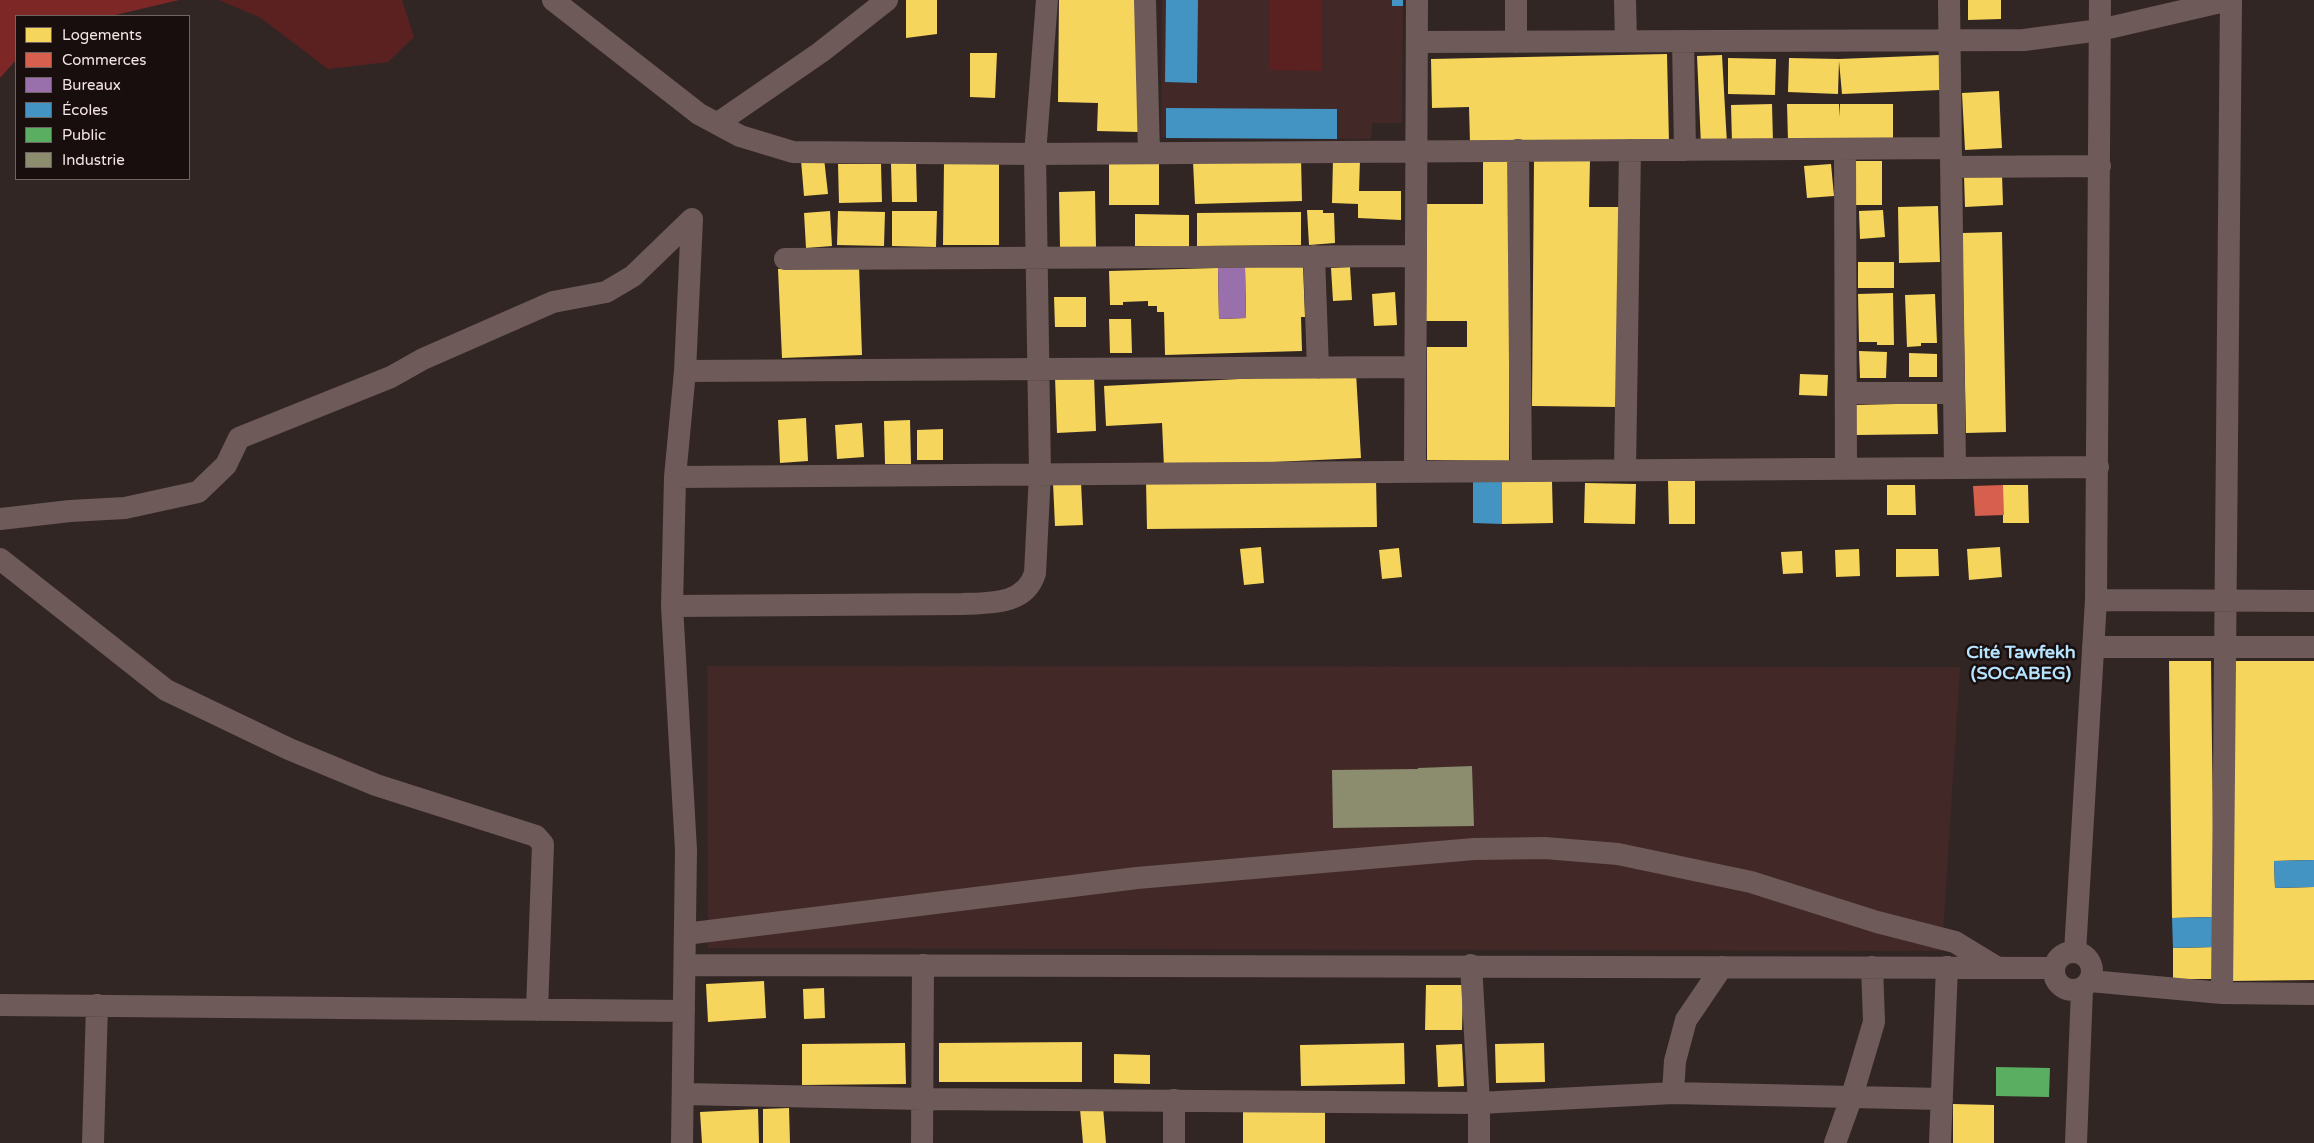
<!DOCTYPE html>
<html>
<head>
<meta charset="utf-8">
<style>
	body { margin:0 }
	#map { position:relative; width:2314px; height:1143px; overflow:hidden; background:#322625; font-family:"Varela Round",sans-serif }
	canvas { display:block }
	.legend { position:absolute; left:15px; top:15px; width:175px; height:165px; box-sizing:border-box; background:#180e0d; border:1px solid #706463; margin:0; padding:6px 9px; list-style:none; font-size:15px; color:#f5e6e5 }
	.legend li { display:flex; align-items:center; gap:10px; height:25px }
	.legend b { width:25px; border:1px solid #706463 }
</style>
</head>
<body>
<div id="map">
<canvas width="2314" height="1143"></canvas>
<ul class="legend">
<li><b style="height:14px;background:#f6d55c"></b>Logements</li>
<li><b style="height:14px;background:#d6604d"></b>Commerces</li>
<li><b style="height:14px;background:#9970ab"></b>Bureaux</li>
<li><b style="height:14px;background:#4393c3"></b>Écoles</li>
<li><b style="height:14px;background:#5aae61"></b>Public</li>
<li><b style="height:14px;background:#8c8c6e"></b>Industrie</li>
</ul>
</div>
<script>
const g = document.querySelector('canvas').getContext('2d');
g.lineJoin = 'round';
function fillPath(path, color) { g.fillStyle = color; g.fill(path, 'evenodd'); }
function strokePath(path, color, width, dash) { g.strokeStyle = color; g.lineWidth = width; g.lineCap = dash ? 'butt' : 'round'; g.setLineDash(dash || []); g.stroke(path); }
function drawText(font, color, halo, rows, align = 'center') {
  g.font = font + ' "Varela Round",sans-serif'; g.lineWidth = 5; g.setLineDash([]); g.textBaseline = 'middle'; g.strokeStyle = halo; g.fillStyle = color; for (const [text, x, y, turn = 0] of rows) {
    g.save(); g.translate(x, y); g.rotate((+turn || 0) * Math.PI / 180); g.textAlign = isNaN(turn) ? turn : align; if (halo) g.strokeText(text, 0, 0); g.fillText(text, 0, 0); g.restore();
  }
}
const built = new Path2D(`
	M1162 0H1403L1402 123H1372L1371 139 1161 137Z
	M707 666 1960 667 1942 951 708 948Z`);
const green = new Path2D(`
	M219 0H402L414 37 388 62 328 69 261 18Z
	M1269 0H1322V71L1269 70Z`);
const water = new Path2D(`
	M0 0H179L111 16H16V60L0 78Z`);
const homes = new Path2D(`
	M906 0H937V34L906 38Z
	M1059 0H1139L1138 132 1097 131 1098 103 1058 102Z
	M1968 0H2001V19L1968 20Z
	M970 53H997L995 98 970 97Z
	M1667 54 1669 143H1470L1469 107 1432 108 1431 59Z
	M1722 55 1727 144 1701 145 1697 56Z
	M1939 55 1940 90 1842 94 1839 61 1838 94 1788 92 1789 58 1839 59Z
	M1728 58 1776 59 1775 95 1728 94Z
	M1999 91 2002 148 1965 150 1962 93Z
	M1772 104 1773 142 1732 143 1731 105Z
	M1787 104H1839L1840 117V104H1893V141H1788Z
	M824 158 828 194 804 196 801 160Z
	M1301 158 1302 201 1195 204 1193 161Z
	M1483 158H1510L1509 461 1427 460V347H1467V321H1426L1427 204H1483Z
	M1333 159 1360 160 1359 191H1401V220L1358 218V204L1332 203Z
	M1534 159 1590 160 1589 207H1619L1617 407 1532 406Z
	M1109 160H1159V205H1109Z
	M1855 161H1882V205H1856Z
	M916 162 917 202H892L891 163Z
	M944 163 999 164V245H943Z
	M838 164H881L882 202 839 203Z
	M1831 164 1834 196 1807 198 1804 166Z
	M2002 174 2003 205 1965 207 1964 176Z
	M1095 191 1096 247H1060L1059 192Z
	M1938 206 1940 262 1899 263 1898 207Z
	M1307 210H1323V213H1334L1335 243 1309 245Z
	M1883 210 1885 237 1860 239 1859 211Z
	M830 211 832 246 806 248 804 213Z
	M838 211 885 212 884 246 837 245Z
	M892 211H937L936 247 892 246Z
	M1301 212V245L1197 246V213Z
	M1135 214 1189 215V247L1135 246Z
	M2002 232 2006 432 1966 433 1962 233Z
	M1858 262H1894V288H1858Z
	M859 266 862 355 782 358 778 269Z
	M1303 266 1305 317H1301L1302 351 1165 355 1164 312H1157V306H1148V301L1123 302V305H1110L1109 271 1218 268 1219 319 1246 318 1245 267Z
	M1350 267 1352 300 1333 301 1331 268Z
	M1395 292 1397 325 1374 326 1372 294Z
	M1893 293 1894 345H1877V342H1859L1858 294Z
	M1935 294 1937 343H1921V346L1907 347 1905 295Z
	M1054 297H1086V327H1055Z
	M1109 319H1131L1132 353H1110Z
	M1859 351 1887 352 1886 378H1860Z
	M1909 353 1937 354V377H1909Z
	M1356 373 1361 458 1164 467 1162 423 1106 426 1104 386Z
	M1800 374 1828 375 1827 396 1799 395Z
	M1094 376 1096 431 1057 433 1055 377Z
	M1937 403 1938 434 1856 435 1855 405Z
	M806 418 808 461 780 463 778 420Z
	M910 420 911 464H885L884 421Z
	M862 423 864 457 837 459 835 425Z
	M943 429V460H917V430Z
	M1376 479 1377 527 1147 529 1146 481Z
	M1552 481 1553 523 1502 524 1501 482Z
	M1668 481H1695V524H1669Z
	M1081 482 1083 525 1055 526 1053 483Z
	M1585 483 1636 484 1635 524 1584 523Z
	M1887 485H1915L1916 515H1887Z
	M2003 485H2028L2029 523H2003Z
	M1261 547 1264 583 1244 585 1240 549Z
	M2000 547 2002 577 1969 580 1967 549Z
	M1399 548 1402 577 1382 579 1379 550Z
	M1859 549 1860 576 1836 577 1835 550Z
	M1896 549H1938L1939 576 1896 577Z
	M1802 551 1803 573 1783 574 1781 552Z
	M2169 661H2211L2214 917 2172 918Z
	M2234 661H2314V860L2274 861 2275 888 2314 887V980L2229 981Z
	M2215 947V979H2173V948Z
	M764 981 766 1018 708 1022 706 984Z
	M1426 985H1463L1462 1030H1425Z
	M824 988 825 1018 804 1019 803 989Z
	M1082 1042V1082H939V1043Z
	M905 1043 906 1084 802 1085V1044Z
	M1404 1043 1405 1084 1301 1086 1300 1045Z
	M1544 1043 1545 1082 1496 1083 1495 1044Z
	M1462 1044 1464 1086 1438 1087 1436 1045Z
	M1114 1054 1150 1055V1084L1114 1083Z
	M1953 1104 1994 1105V1143H1953Z
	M1103 1107 1106 1143H1083L1080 1109Z
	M789 1108 790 1143H763V1109Z
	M758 1109 759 1143H702L700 1112Z
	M1243 1111 1325 1112V1143H1243Z`);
const shops = new Path2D(`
	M2003 485 2004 515 1975 516 1973 486Z`);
const offices = new Path2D(`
	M1245 267 1246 318 1219 319 1218 268Z`);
const schools = new Path2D(`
	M1166 0H1198L1197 83 1165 82Z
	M1392 0H1403V6H1392Z
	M1166 108 1337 109V139L1166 138Z
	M1473 481 1502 482V524L1473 523Z
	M2314 860V887L2275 888 2274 861Z
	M2214 917 2215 947 2173 948 2172 918Z`);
const public = new Path2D(`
	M1996 1067 2050 1068 2049 1097 1996 1096Z`);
const industry = new Path2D(`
	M1472 766 1474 826 1333 828 1332 770 1418 769V768Z`);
const minor = new Path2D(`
	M553 0 699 114 740 136 793 152 1035 154 1951 148
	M1145 0 1149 153
	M1516 0V42
	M1625 0 1626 41
	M1949 0 1955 468
	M1683 41 1685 150
	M1417 42 2024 40 2100 30 2229 0
	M718 123 821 52 887 0
	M1518 150 1521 471
	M1845 150 1846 469
	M1951 167 2100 166
	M1314 256 1318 368
	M785 259 1416 256
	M685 371 1415 367
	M1846 393H1954
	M1625 470 1630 150
	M1415 472 1417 0
	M675 477 2098 467
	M0 519 70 511 125 508 198 492 226 465 239 438 391 377 423 359 553 302 606 292 633 276 692 219 685 371 675 477 672 606 686 850 682 1143
	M0 559 166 690 289 749 376 785 536 836 543 844 537 1010
	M2096 600 2314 601
	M672 606 962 604C989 603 1026 605 1035 573L1040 474 1035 154 1047 0
	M2093 647H2314
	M685 934 1137 878 1474 849 1545 848 1618 854 1751 882 1877 922 1955 942 1996 967
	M2054 971a19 19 0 1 1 38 0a19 19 0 1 1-38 0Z
	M2075 952 2096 600 2100 0
	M685 965 2054 968
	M1471 965 1479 1103V1143
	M2090 981 2222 993 2314 994
	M2222 993 2231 0
	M0 1005 684 1011
	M1673 1093 1675 1061 1686 1020 1722 967
	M683 1094 922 1099 1479 1103 1673 1093 1942 1099
	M1174 1100V1143
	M93 1143 97 1005
	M922 1143 923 965
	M1835 1143 1852 1096 1874 1022 1872 967
	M1940 1143 1947 967
	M2076 1143 2082 989`);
const quarterNames = [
	["Cité Tawfekh",2021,653],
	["(SOCABEG)",2021,674]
];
fillPath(built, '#422826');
fillPath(green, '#5a2120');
fillPath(water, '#7e2727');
fillPath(homes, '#f6d55c');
fillPath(shops, '#d6604d');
fillPath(offices, '#9970ab');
fillPath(schools, '#4393c3');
fillPath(public, '#5aae61');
fillPath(industry, '#8c8c6e');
strokePath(minor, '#6e5a58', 22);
drawText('bold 18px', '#b6e3ff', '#180e0d', quarterNames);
</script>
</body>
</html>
